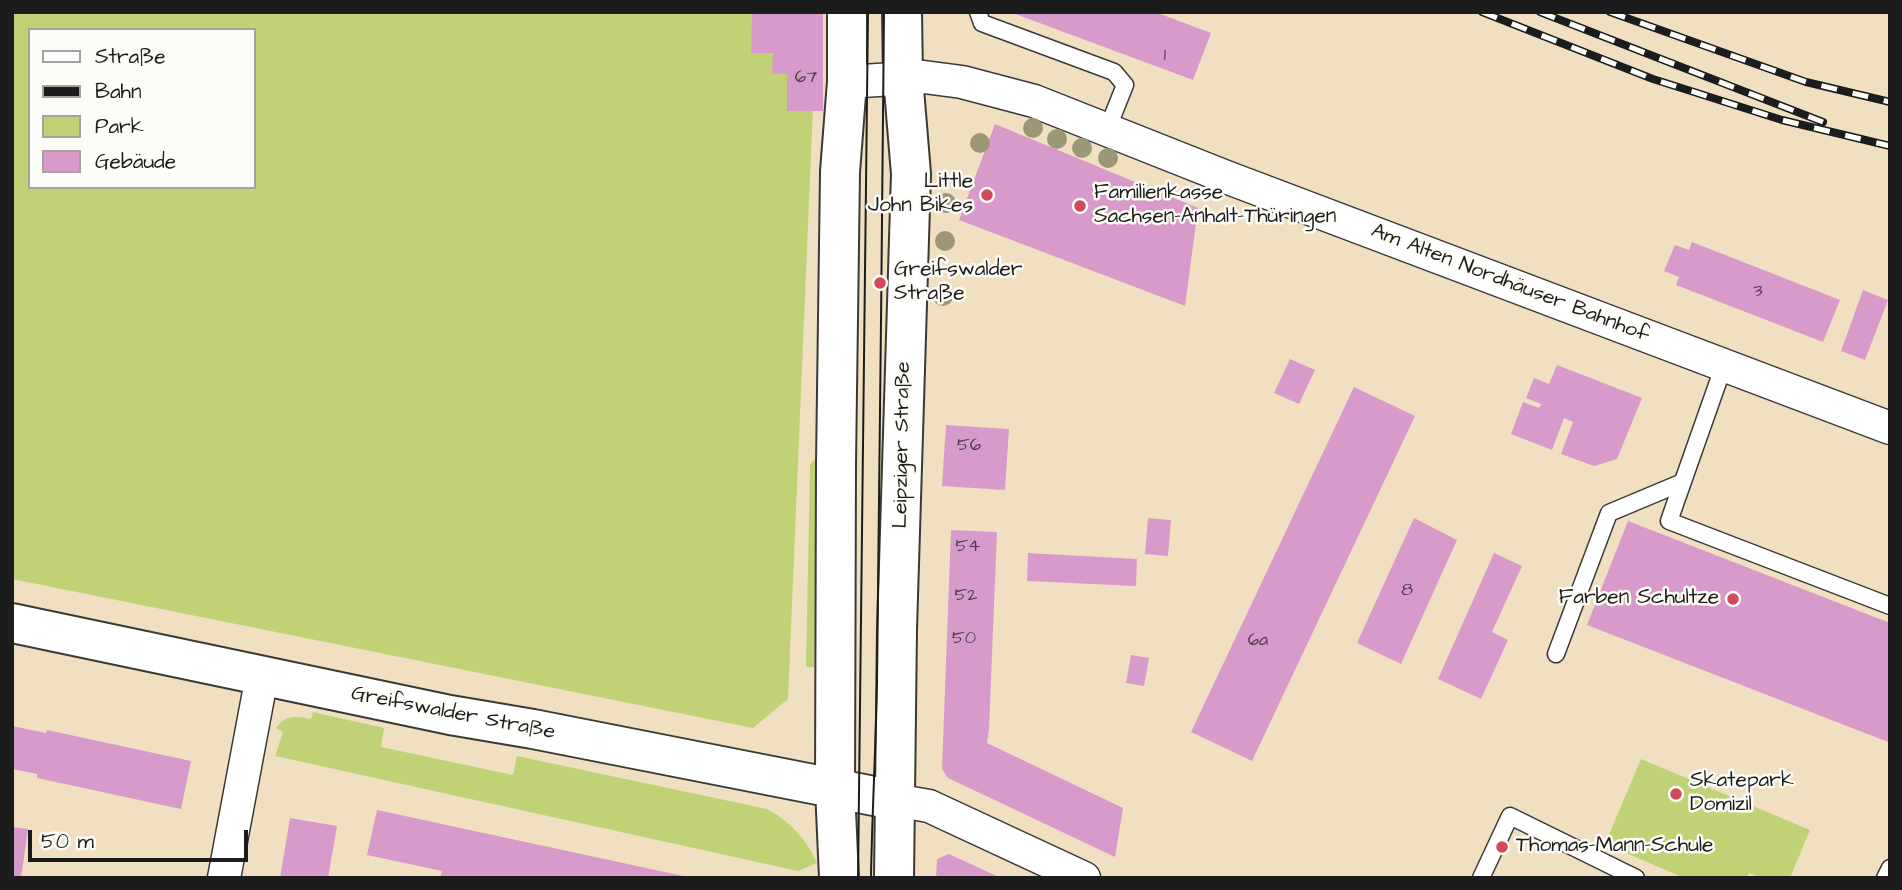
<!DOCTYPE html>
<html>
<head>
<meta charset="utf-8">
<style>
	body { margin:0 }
	#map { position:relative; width:1902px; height:890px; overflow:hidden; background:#f0e0c1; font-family:"Architects Daughter",sans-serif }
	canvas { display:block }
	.frame { position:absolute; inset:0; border:14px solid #1c1c1c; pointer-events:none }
	.legend { position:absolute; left:28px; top:28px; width:228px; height:161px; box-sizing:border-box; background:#fdfcf7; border:2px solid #a3a29f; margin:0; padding:9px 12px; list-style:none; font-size:21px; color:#1c1c1c }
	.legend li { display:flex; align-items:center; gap:14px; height:35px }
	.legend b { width:35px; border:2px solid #a3a29f }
	.scale { position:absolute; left:28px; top:830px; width:220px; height:32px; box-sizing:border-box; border:4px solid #1c1c1c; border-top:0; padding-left:9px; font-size:21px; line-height:24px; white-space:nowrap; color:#1c1c1c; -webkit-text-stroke:5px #fdfcf7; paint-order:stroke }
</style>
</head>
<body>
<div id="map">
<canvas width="1902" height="890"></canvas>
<div class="frame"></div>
<ul class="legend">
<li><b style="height:9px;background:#fff"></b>Straße</li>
<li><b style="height:9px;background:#1c1c1c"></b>Bahn</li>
<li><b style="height:19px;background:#c0d275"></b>Park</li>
<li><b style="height:19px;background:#d89acb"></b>Gebäude</li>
</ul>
<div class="scale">50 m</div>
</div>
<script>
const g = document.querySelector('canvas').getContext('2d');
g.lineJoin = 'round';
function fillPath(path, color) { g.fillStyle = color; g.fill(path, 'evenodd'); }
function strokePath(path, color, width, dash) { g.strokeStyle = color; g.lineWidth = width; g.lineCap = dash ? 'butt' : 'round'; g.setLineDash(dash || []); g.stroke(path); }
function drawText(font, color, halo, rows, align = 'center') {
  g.font = font + ' "Architects Daughter",sans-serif'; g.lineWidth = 5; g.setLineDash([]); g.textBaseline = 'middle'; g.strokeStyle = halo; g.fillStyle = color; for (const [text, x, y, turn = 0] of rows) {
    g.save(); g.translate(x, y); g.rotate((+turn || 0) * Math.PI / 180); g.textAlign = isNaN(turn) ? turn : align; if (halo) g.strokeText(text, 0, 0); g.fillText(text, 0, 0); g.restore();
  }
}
const green = new Path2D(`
	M12 12H817L788 699 753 728 12 579ZM30 30H254V187H30Z
	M819 456 814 667H806L810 464Z
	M313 712 384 728 381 747 513 775 517 756 767 809C789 820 808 841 817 863L798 871 275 756 283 732 276 728C285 715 296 716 311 719Z
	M1641 759 1810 830 1790 878H1762L1749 873 1747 878H1684L1605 844Z`);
const building = new Path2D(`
	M752 12H823V111H787V74H772L773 53H751Z
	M1010 12H1155L1211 33 1193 80Z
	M995 124 1198 208 1185 306 959 220Z
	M1692 242 1840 300 1823 342 1676 285 1679 277 1664 271 1675 245 1689 250Z
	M1863 290 1888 300 1865 360 1841 351Z
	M1290 359 1315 370 1299 404 1274 393Z
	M1557 365 1642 398 1617 459 1594 466 1561 454 1573 422 1564 418 1552 450 1511 434 1523 402 1539 408 1541 404 1526 398 1534 378 1549 384Z
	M1354 387 1415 416 1252 761 1191 732Z
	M946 425 1009 429 1005 490 942 486Z
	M1148 518 1171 520 1168 556 1145 554Z
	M1414 518 1457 540 1401 664 1357 643Z
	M1628 521 1890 623 1888 742 1587 625Z
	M951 530 997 532 989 729 987 743 1123 808 1115 857 948 778 942 769Z
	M1028 553 1137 559 1136 586 1027 581Z
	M1494 553 1522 566 1492 632 1508 640 1481 699 1438 679Z
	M1131 655 1149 658 1144 686 1126 683Z
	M12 726 46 733 47 730 191 761 181 809 37 778V774L12 769Z
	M377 810 688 877V878H475L465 876V878H440L442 871 367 855Z
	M290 818 337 826 328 878H280Z
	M12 827 28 829 21 878H12Z
	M949 854 1001 878H936L937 859Z`);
const lane = new Path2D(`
	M978 12 982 23 1114 72 1125 85 1107 130
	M1724 365 1669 521 1890 606
	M1556 654 1609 513 1683 482
	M1481 878 1510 816 1636 878
	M1885 878 1890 868`);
const street = new Path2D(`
	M847 82 924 77 962 82 1034 101 1226 177 1890 428
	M894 800 929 806 1084 878
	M224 878 262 676`);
const secondary = new Path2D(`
	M12 623 450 715 533 729 894 800
	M839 878 835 788 836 464 840 172 847 82V12
	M894 878 897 629 911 174 903 77 902 12`);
const tram = new Path2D(`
	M858 878 868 12
	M871 878C872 812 876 747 877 681 881 458 881 235 884 12`);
const rail = new Path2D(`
	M1482 12 1653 79 1782 120 1890 146
	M1540 12 1823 122
	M1610 12 1806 82 1890 102`);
const trees = [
	[1033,128],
	[1057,139],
	[980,143],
	[1082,148],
	[1108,158],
	[946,203],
	[945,241],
	[943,296]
];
const markers = [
	[987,195,7,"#d1495b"],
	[1080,206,7,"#d1495b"],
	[880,283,7,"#d1495b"],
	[1733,599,7,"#d1495b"],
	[1676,794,7,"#d1495b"],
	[1502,847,7,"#d1495b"]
];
const numberNames = [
	["1",1165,56],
	["67",806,78],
	["3",1758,292],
	["56",969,446],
	["54",968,547],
	["8",1407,591],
	["52",966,596],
	["50",964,639],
	["6a",1258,641]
];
const poiNames = [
	["Little",973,183,"right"],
	["John Bikes",973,207,"right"],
	["Familienkasse",1094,194],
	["Sachsen-Anhalt-Thüringen",1094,218],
	["Greifswalder",894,271],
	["Straße",894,295],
	["Farben Schultze",1719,599,"right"],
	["Skatepark",1690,782],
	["Domizil",1690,806],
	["Thomas-Mann-Schule",1516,847]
];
const streetNames = [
	["Am Alten Nordhäuser Bahnhof",1510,284,21],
	["Leipziger Straße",903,445,-89],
	["Greifswalder Straße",453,714,11]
];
fillPath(green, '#c0d275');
fillPath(building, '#d89acb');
strokePath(lane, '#3c3935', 19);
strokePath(street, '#3c3935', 35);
strokePath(secondary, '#3c3935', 42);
strokePath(lane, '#fff', 16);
strokePath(street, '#fff', 32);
strokePath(secondary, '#fff', 38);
strokePath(tram, '#1c1c1c', 2);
strokePath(rail, '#1c1c1c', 8);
strokePath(rail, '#fdfcf7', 5, [16]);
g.fillStyle = '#9b9777';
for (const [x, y] of trees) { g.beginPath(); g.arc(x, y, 10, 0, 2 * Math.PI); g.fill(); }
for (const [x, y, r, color] of markers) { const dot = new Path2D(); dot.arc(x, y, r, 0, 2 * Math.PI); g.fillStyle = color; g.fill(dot); strokePath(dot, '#fdfcf7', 2.5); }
drawText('18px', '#4b3c48', null, numberNames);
drawText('21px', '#1c1c1c', '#fdfcf7', poiNames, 'left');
drawText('21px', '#1c1c1c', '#fdfcf7', streetNames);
</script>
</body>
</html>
